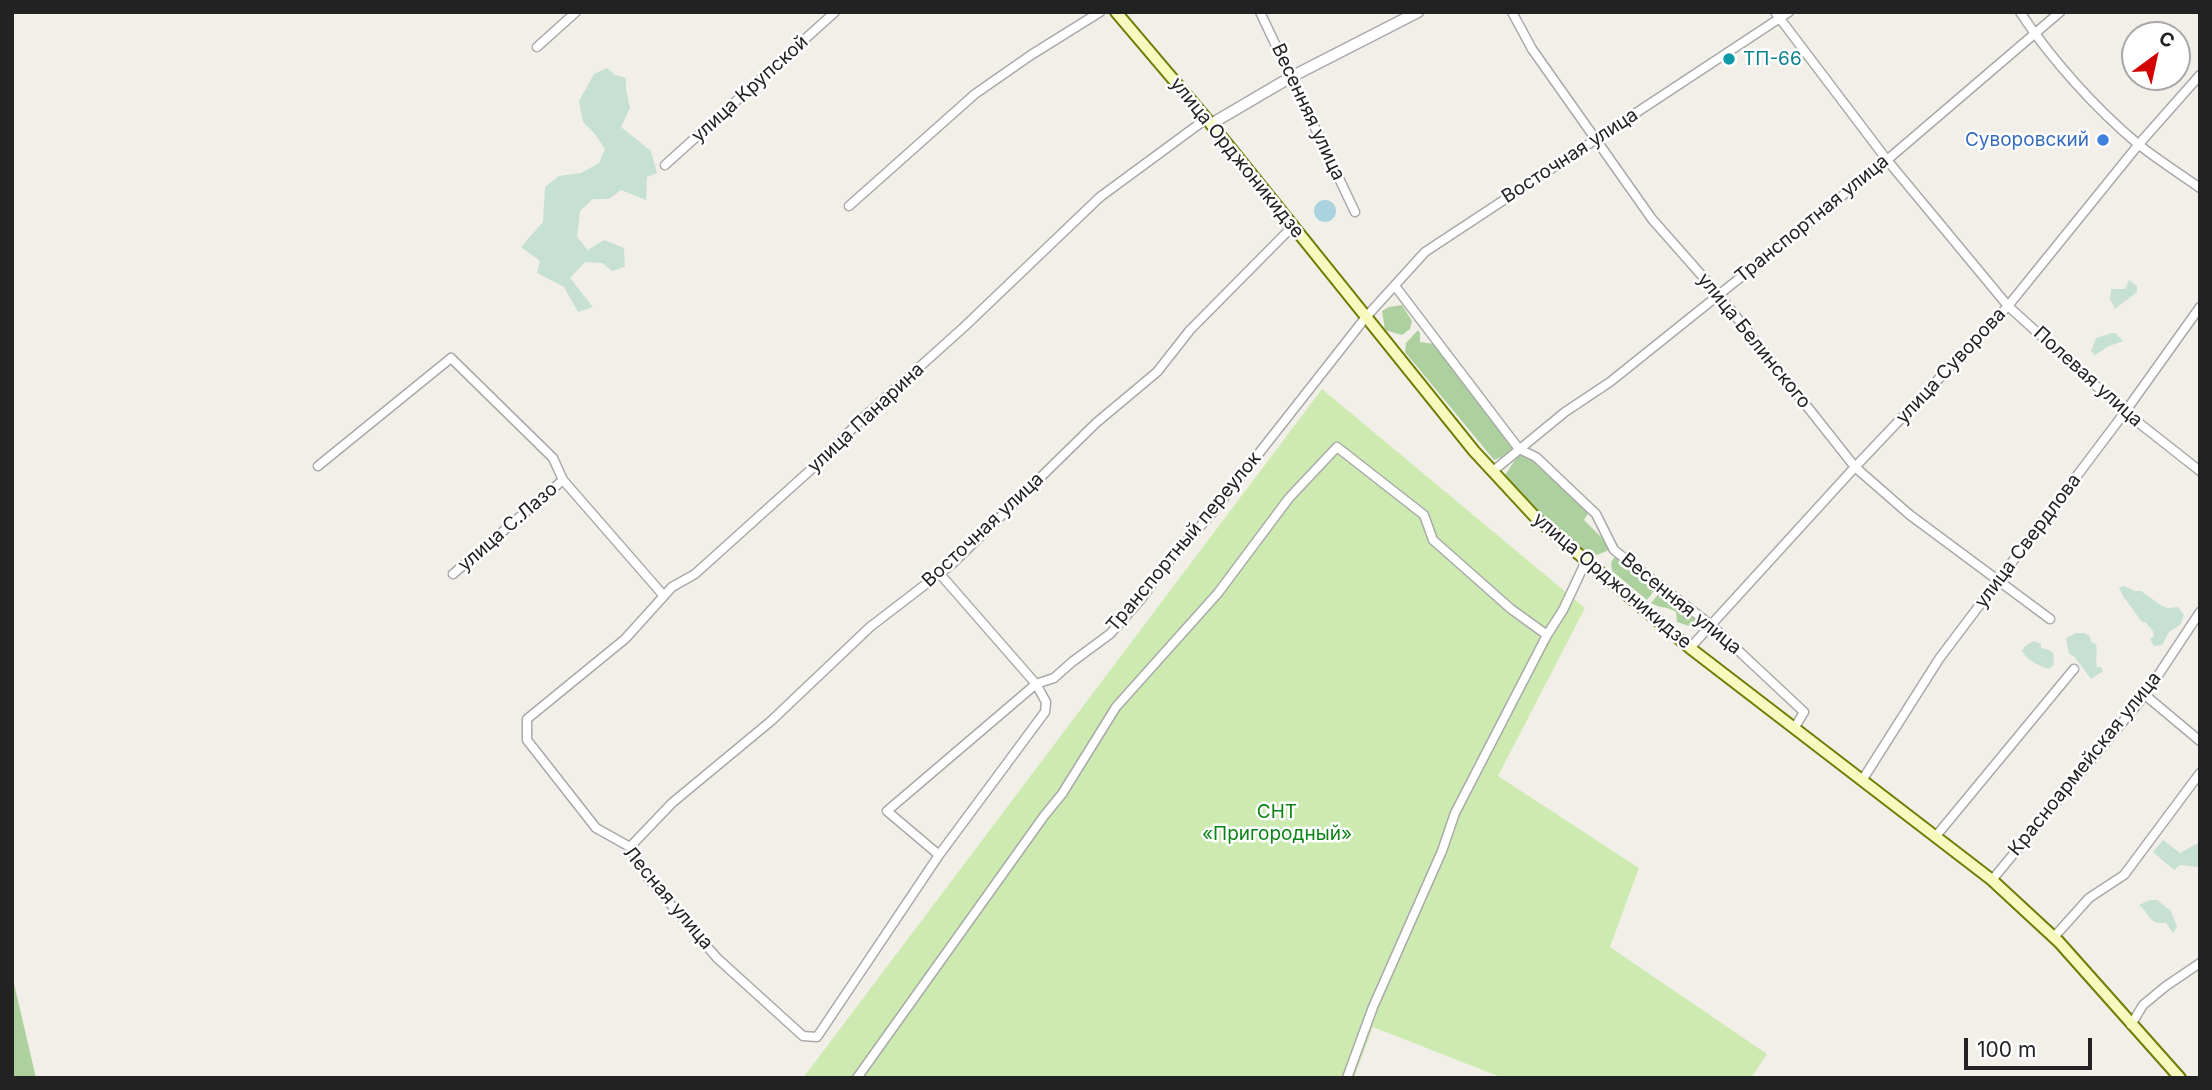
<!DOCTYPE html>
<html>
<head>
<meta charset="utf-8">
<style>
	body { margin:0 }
	#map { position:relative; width:2212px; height:1090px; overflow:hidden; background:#f2efe9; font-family:Inter,sans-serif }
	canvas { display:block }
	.frame { position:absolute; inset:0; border:14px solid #222; pointer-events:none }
	.north { position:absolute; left:2121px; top:21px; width:70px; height:70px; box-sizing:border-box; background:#fff; border:2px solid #a7a7a7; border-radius:50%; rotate:33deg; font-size:19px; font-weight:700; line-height:28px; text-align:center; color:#222 }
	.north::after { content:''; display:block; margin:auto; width:24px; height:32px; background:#d40000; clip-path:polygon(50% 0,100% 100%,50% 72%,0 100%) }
	.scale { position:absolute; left:1964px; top:1038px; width:128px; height:32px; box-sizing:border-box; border:4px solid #222; border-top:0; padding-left:9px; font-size:21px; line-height:24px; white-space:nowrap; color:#222; -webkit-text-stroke:5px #fff; paint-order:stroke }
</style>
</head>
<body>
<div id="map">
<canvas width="2212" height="1090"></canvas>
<div class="frame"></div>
<div class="north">С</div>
<div class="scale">100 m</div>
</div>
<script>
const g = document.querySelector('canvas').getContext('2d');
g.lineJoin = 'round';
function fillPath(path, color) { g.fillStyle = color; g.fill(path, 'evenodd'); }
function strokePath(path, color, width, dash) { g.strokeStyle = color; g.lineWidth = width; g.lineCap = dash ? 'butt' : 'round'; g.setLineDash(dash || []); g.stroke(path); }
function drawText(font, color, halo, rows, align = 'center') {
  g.font = font + ' Inter,sans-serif'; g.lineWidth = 5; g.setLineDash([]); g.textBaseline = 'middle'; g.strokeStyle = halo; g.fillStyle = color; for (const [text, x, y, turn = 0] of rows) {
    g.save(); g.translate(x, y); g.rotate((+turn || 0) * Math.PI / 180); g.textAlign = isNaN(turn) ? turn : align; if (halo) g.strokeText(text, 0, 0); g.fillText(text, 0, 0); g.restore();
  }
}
const grass = new Path2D(`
	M1322 389 1585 608 1498 776 1639 868 1610 947 1767 1054 1751 1078H1503L1373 1027 1354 1078H803Z`);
const forest = new Path2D(`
	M1402 305 1412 321 1410 329 1402 335 1385 330 1382 311 1389 307Z
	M1418 330 1420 333V342L1436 344 1514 447 1504 456 1494 460 1405 352 1406 343Z
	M1519 454 1534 459 1589 512 1584 520 1607 543 1609 550 1592 557 1547 520 1505 475Z
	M1615 556 1656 588 1647 600 1612 571 1611 563Z
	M1661 591 1700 620 1692 627 1677 622 1676 612C1668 606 1660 609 1651 603Z
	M12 975 36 1078H12Z`);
const wetland = new Path2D(`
	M607 68 615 75 626 78V88L630 108 621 127 651 151 657 173 647 177 646 200 621 190 609 199H593L580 211 577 237 588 250 604 240 624 248 625 267 612 271 602 263 585 262 570 278 593 307 578 312 564 287 537 273 540 261 521 247 543 222 545 187 559 176 581 173 599 163 605 149 595 134 583 122 579 101 594 74Z
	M2129 280 2137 286V292L2115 309 2110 299 2111 289H2125Z
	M2112 333H2115L2123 341 2109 346 2095 355 2091 351 2096 338Z
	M2124 586 2135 591H2141L2162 606 2168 608 2178 607 2184 615 2181 624 2169 632 2162 645 2154 646 2150 639 2154 636 2153 631 2145 622H2142L2123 596 2119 587Z
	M2076 633H2084L2090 636 2091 642 2096 644C2098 652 2095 659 2097 667H2101L2103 671 2091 679 2074 656 2069 654 2066 638Z
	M2034 641 2041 644V648L2049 650 2053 653 2054 664 2049 669C2040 667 2026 659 2022 651L2025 646Z
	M2163 840 2180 853 2200 842V864L2197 867 2180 865 2174 870 2153 852Z
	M2150 900H2157L2171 911 2177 927 2173 933 2166 923C2147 924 2151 914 2139 905Z`);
const water = new Path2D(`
	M1314 211a11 11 0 1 1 22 0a11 11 0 1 1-22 0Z`);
const minor = new Path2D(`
	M1260 12 1355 212
	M1512 12 1532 49 1652 219 1719 295 1855 467 1910 515 2050 619
	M1775 12 1887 160 2008 306 2125 412 2200 471
	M2020 12C2051 59 2095 108 2138 144 2158 160 2179 173 2200 188
	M537 47 576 12
	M665 165 835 12
	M849 206 975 94 1031 55 1100 12
	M1395 286 1519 449 1536 457 1596 514 1614 550 1711 625 1804 712 1795 727
	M318 466 451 358 553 458 563 480 664 596
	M1493 471 1565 412 1610 382 1887 160 2060 12
	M453 574 563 480
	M940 574 1036 684 887 811 939 855 817 1037 803 1036 717 958 647 877 630 847 596 828 527 740V719L625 639 672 587 695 574 816 465 866 415 964 327 1100 197 1206 119
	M1690 648 1855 467 2008 306 2139 144 2200 75
	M2145 695 2200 741
	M1863 779 1939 659 2125 412 2200 307
	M1936 836 2074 669
	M630 847 672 803 771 721 870 627 952 564 1096 423 1157 372 1190 330 1292 227
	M939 855 1045 712 1046 702 1036 684 1054 678 1072 662 1110 634 1141 599 1165 566 1212 513 1366 317 1425 252 1789 12
	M1992 880 2145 695 2200 612
	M2054 937 2089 898 2124 875 2200 773
	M2131 1025 2143 1005 2166 986 2200 963
	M857 1078 1044 816 1062 794 1116 707 1218 593 1289 498 1337 447 1424 515 1433 540 1511 609 1547 635
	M1347 1078 1373 1007 1442 851 1455 813 1547 635 1563 610 1586 561`);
const tertiary = new Path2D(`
	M1211 124 1291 77 1418 12`);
const secondary = new Path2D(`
	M1116 12 1211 124 1474 451 1537 519 1690 648 1992 880 2059 942 2180 1078`);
const markers = [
	[1729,59,7,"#0f9aa8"],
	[2103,140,7,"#3f7fe0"]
];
const cultureNames = [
	["ТП-66",1743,59]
];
const streetNames = [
	["улица Крупской",750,89,-42],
	["Весенняя улица",1308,112,65],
	["Восточная улица",1570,156,-33],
	["улица Орджоникидзе",1237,158,51],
	["Транспортная улица",1812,219,-39],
	["улица Белинского",1754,341,51],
	["улица Суворова",1951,366,-47],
	["Полевая улица",2088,377,42],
	["улица Панарина",866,418,-43],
	["улица С.Лазо",508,527,-41],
	["Восточная улица",983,530,-43],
	["улица Свердлова",2028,541,-53],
	["Транспортный переулок",1184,542,-50],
	["улица Орджоникидзе",1612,581,40],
	["Весенняя улица",1681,604,39],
	["Красноармейская улица",2085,764,-51],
	["Лесная улица",668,898,50]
];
const shopNames = [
	["Суворовский",2089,140]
];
const parkNames = [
	["СНТ",1277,812],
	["«Пригородный»",1277,834]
];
fillPath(grass, '#cdebb0');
fillPath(forest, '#add19e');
fillPath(wetland, '#c6e0d4');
fillPath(water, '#aad3df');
strokePath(minor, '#a9a9a9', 11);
strokePath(tertiary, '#a9a9a9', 13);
strokePath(secondary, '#707d05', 14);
strokePath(minor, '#fff', 8);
strokePath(tertiary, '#fff', 10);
strokePath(secondary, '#f7fabf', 10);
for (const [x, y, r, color] of markers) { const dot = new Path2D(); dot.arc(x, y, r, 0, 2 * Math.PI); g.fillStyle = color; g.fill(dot); strokePath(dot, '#fff', 2.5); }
drawText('19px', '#0d838f', '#fff', cultureNames, 'left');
drawText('19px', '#222', '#fff', streetNames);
drawText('19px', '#366cbe', '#fff', shopNames, 'right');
drawText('19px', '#0c8416', '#fff', parkNames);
</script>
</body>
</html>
